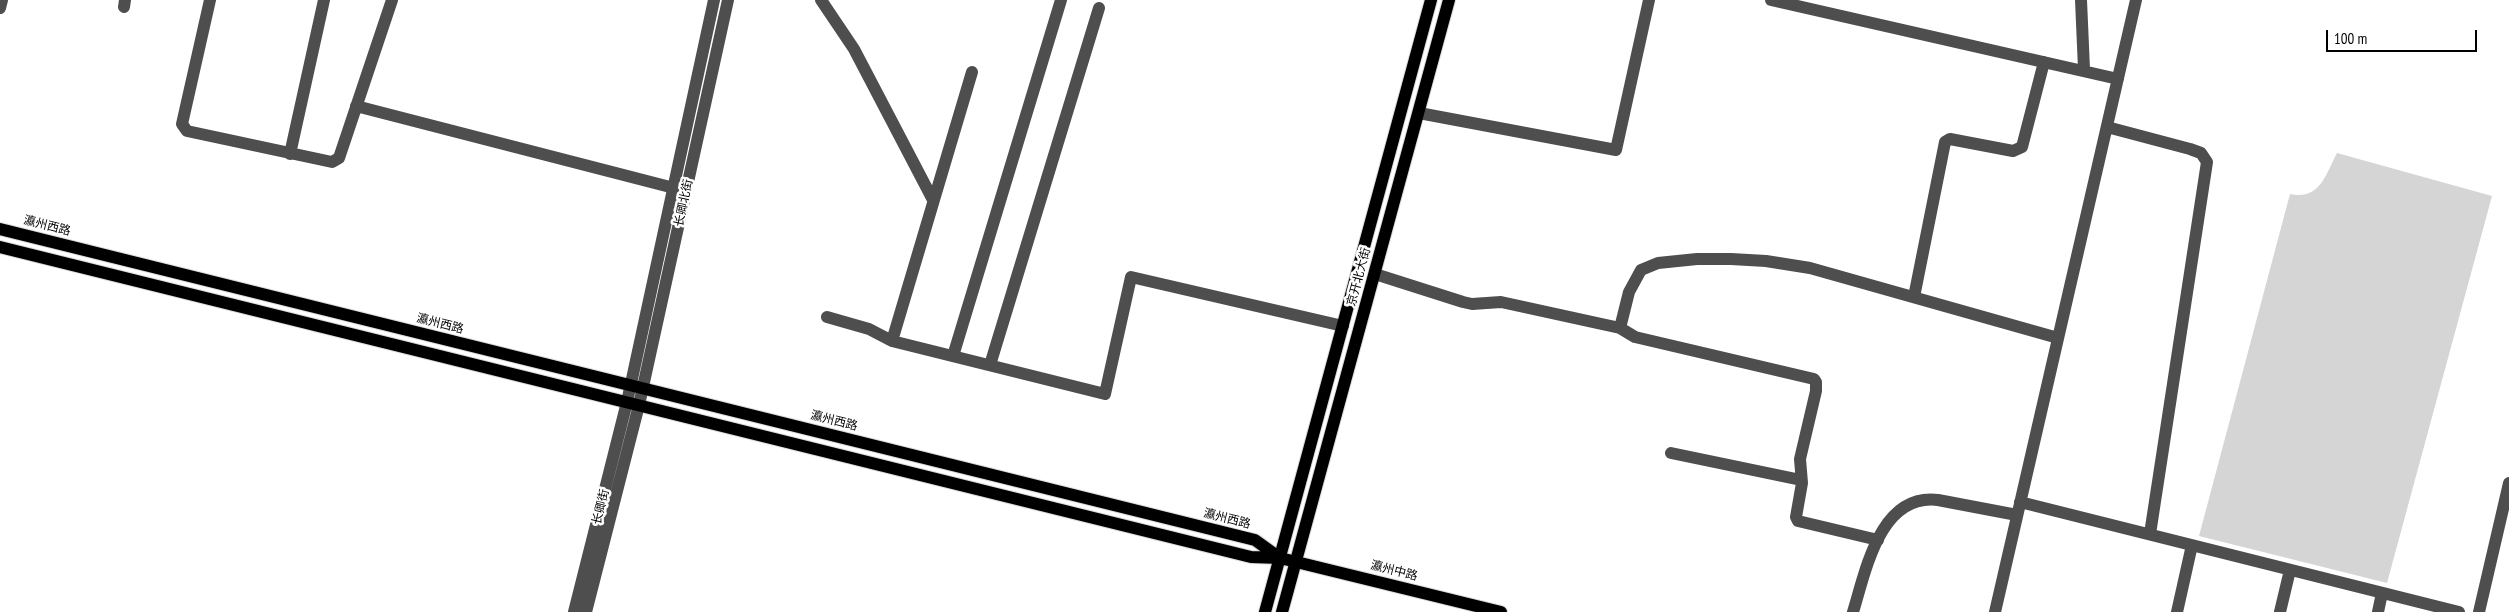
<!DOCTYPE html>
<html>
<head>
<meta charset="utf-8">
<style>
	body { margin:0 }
	#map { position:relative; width:2509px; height:612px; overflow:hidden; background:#fff; font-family:"PT Sans Narrow",sans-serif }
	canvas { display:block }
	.scale { position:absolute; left:2326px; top:30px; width:151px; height:22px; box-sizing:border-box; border:2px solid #000; border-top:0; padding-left:6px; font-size:15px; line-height:18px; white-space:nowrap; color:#000; -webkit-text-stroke:4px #fff; paint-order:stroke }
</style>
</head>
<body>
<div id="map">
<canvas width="2509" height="612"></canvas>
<div class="scale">100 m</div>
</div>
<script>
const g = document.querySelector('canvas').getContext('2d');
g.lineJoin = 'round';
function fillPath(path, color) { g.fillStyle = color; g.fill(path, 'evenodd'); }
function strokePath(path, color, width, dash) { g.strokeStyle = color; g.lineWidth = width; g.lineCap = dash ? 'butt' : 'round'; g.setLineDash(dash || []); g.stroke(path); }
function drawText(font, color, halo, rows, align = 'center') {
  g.font = font + ' "PT Sans Narrow","Noto Sans SC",sans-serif'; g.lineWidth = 5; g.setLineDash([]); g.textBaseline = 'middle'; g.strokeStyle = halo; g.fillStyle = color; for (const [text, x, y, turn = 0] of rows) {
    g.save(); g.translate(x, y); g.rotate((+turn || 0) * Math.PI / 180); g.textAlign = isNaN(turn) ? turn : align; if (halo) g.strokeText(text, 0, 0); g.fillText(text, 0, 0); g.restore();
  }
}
const green = new Path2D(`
	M2337 153 2492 196 2387 583 2199 536 2290 194C2320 200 2325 176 2337 153Z`);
const minor = new Path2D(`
	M210 0 182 124 187 131 332 162 339 158 392 0
	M821 0 854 49 933 200
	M1771 0 2118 79
	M2081 0 2084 69
	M124 7 125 0
	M0 8 2 0
	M356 106 674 188
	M1419 113 1616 150 1649 0
	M2107 127 2190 149 2201 153 2207 162 2150 534
	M290 154 324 0
	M1375 274 1463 302 1472 304 1501 302 1620 328 1629 292 1641 270 1658 263 1697 259H1731L1766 261 1810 268 2058 338
	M1914 297 1945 142 1950 139 2013 151 2022 147 2044 62
	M827 317 869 329 892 341 1105 394 1131 277 1343 326
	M1620 328 1635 337 1814 379 1816 382V391L1800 459 1802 483 1796 517 1798 521 1878 540
	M892 341 972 72
	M953 356 1061 0
	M990 365 1099 8
	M1671 453 1801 480
	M2020 502 2459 612
	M574 612 627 402 714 0
	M586 612 639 405 728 0
	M1853 612C1866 570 1880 493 1938 500L2017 515
	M1995 612 2136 0
	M2177 612 2192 545
	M2280 612 2290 570
	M2378 612 2382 593
	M2479 612 2509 483`);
const major = new Path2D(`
	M0 229 1255 540 1280 558
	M0 247 1251 557 1280 558 1501 612
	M1265 612 1431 0
	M1282 612 1449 0`);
const streetNames = [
	["长卿北街",684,203,-78],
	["瀛州西路",47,226,14],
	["京开北大街",1359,277,-75],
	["瀛州西路",440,324,14],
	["瀛州西路",834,421,14],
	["长卿街",601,507,-76],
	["瀛州西路",1227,519,14],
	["瀛州中路",1394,571,14]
];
fillPath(green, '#d5d5d5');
strokePath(major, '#dbdbdb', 14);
strokePath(minor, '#4e4e4e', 12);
strokePath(major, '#000', 12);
drawText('12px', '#000', '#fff', streetNames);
</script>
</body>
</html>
